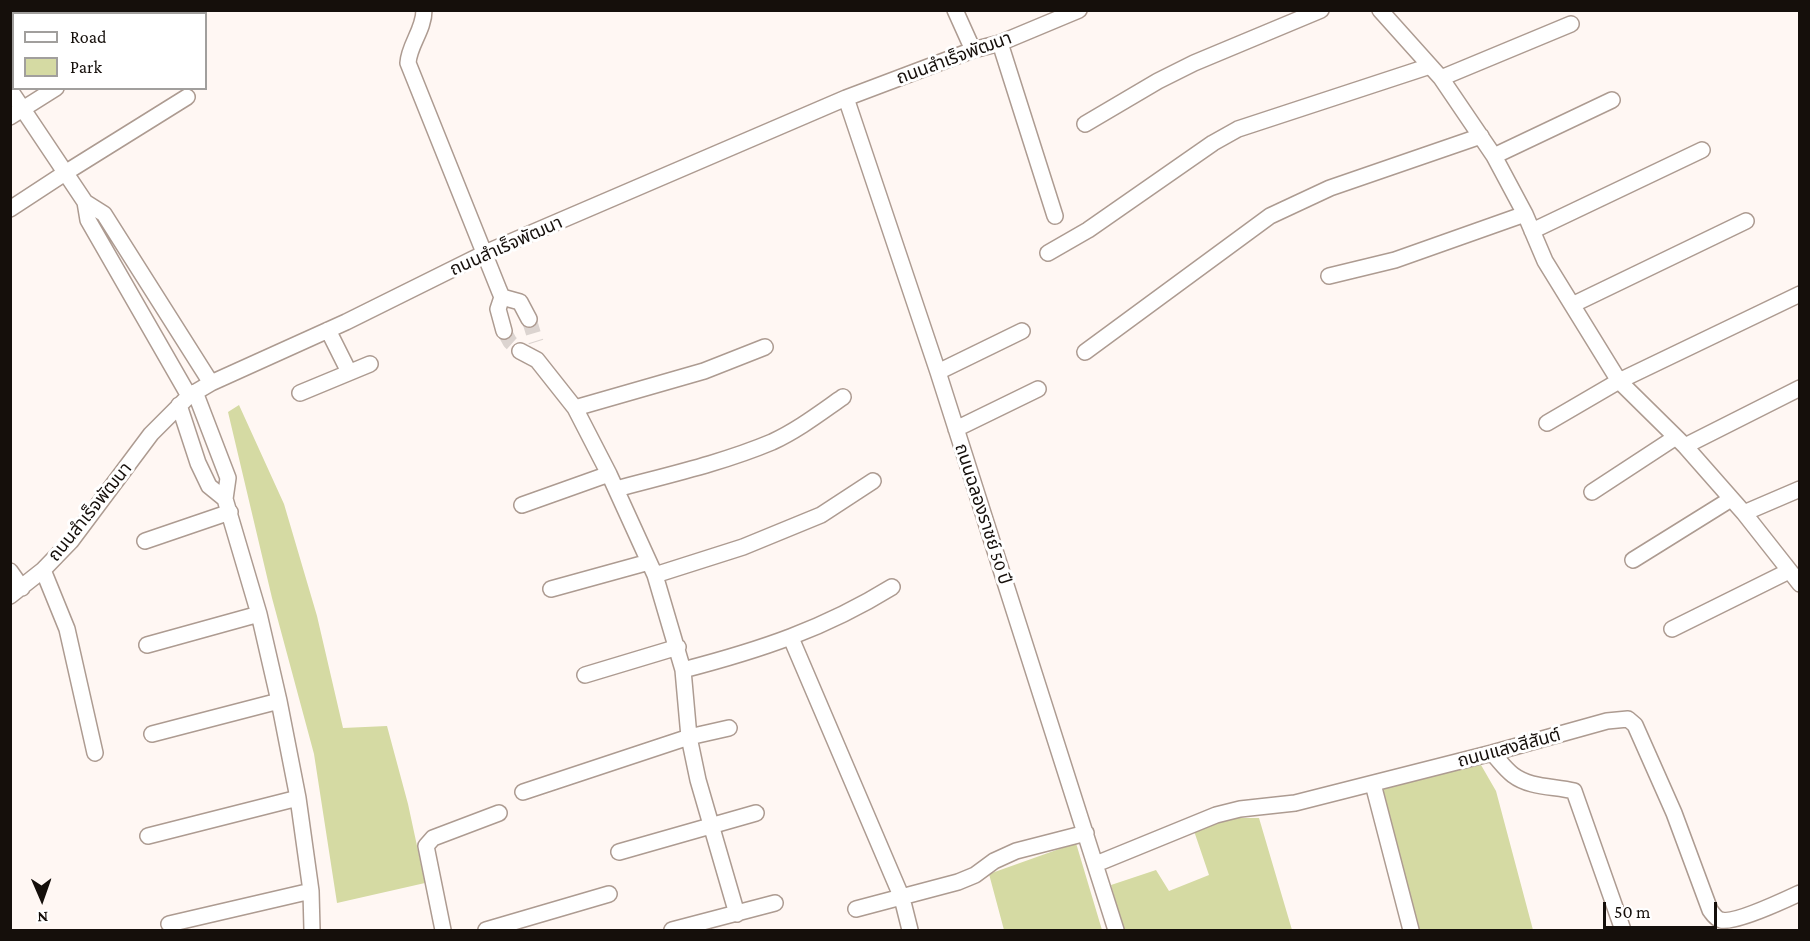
<!DOCTYPE html>
<html>
<head>
<meta charset="utf-8">
<style>
	body { margin:0 }
	#map { position:relative; width:1810px; height:941px; overflow:hidden; background:#fff7f3; font-family:"Crimson Pro",serif }
	canvas { display:block }
	.frame { position:absolute; inset:0; border:12px solid #150f0b; pointer-events:none }
	.legend { position:absolute; left:12px; top:12px; width:195px; height:78px; box-sizing:border-box; background:#fff; border:2px solid #a19f9d; margin:0; padding:8px 10px; list-style:none; font-size:18px; color:#150f0b }
	.legend li { display:flex; align-items:center; gap:12px; height:30px }
	.legend b { width:30px; border:2px solid #a19f9d }
	.north { position:absolute; left:12px; top:869px; width:60px; height:60px; -webkit-text-stroke:4px #fff; paint-order:stroke; rotate:178deg; font-size:16px; font-weight:700; line-height:24px; text-align:center; color:#150f0b }
	.north::after { content:''; display:block; margin:auto; width:21px; height:27px; background:#150f0b; clip-path:polygon(50% 0,100% 100%,50% 72%,0 100%) }
	.scale { position:absolute; left:1603px; top:902px; width:114px; height:27px; box-sizing:border-box; border:3px solid #150f0b; border-top:0; padding-left:8px; font-size:18px; line-height:21px; white-space:nowrap; color:#150f0b; -webkit-text-stroke:4px #fff; paint-order:stroke }
</style>
</head>
<body>
<div id="map">
<canvas width="1810" height="941"></canvas>
<div class="frame"></div>
<ul class="legend">
<li><b style="height:8px;background:#fff"></b>Road</li>
<li><b style="height:16px;background:#d5daa3"></b>Park</li>
</ul>
<div class="north">N</div>
<div class="scale">50 m</div>
</div>
<script>
const g = document.querySelector('canvas').getContext('2d');
g.lineJoin = 'round';
function fillPath(path, color) { g.fillStyle = color; g.fill(path, 'evenodd'); }
function strokePath(path, color, width, dash) { g.strokeStyle = color; g.lineWidth = width; g.lineCap = dash ? 'butt' : 'round'; g.setLineDash(dash || []); g.stroke(path); }
function drawText(font, color, halo, rows, align = 'center') {
  g.font = font + ' "Crimson Pro","Noto Sans Thai",serif'; g.lineWidth = 6; g.setLineDash([]); g.textBaseline = 'middle'; g.strokeStyle = halo; g.fillStyle = color; for (const [text, x, y, turn = 0] of rows) {
    g.save(); g.translate(x, y); g.rotate((+turn || 0) * Math.PI / 180); g.textAlign = isNaN(turn) ? turn : align; if (halo) g.strokeText(text, 0, 0); g.fillText(text, 0, 0); g.restore();
  }
}
const green = new Path2D(`
	M239 405 284 504 317 616 343 728 387 726 408 804 425 883 337 903 314 754 272 598 228 412Z
	M1481 765 1496 791 1533 930H1415L1377 789Z
	M1228 818H1259L1292 930H1124L1111 885 1156 870 1169 891 1209 875 1194 831Z
	M1076 843 1102 930H1004L989 874Z`);
const minorTunnel = new Path2D(`
	M529 319 536 342
	M504 331 510 342 520 351`);
const minor = new Path2D(`
	M424 10C424 30 409 45 408 63L499 290 502 297 498 309 504 331
	M955 10 973 50
	M1380 10 1441 78 1494 156 1525 214 1545 261 1619 381 1685 446 1744 513 1800 584
	M26 14 31 10
	M10 23 14 21
	M1000 43 1055 216
	M1441 78 1571 24
	M10 90 85 202 104 214 211 383
	M846 98 938 372 1116 930
	M10 117 56 88
	M1085 124 1158 81 1194 63 1321 10
	M1494 156 1612 100
	M85 202 88 220 189 396
	M10 209 65 173 187 97
	M1532 231 1702 150
	M1048 253 1088 230 1213 143 1238 129 1430 66
	M1329 276 1395 260 1525 214
	M502 297 520 302 529 319
	M1572 305 1746 221
	M328 330 349 372
	M520 351 537 360 575 408 609 474 655 575 683 670 689 737 698 780 737 914
	M1085 352 1270 216 1330 188 1481 136
	M938 372 1022 331
	M195 392 228 478 225 499 259 614 279 701 298 798 311 891 312 930
	M300 393 370 364
	M179 405 198 463 209 486 225 499
	M575 408 704 371 765 347
	M1547 423 1619 381 1800 294
	M956 429 1038 389
	M1685 446 1800 388
	M616 489C668 475 722 463 772 442 798 430 820 413 843 397
	M1592 492 1676 437
	M522 505 609 474
	M1744 513 1800 489
	M145 541 230 512
	M1633 560 1731 499
	M43 570 67 629 95 753
	M10 571 22 588
	M655 575 743 547 821 515 873 481
	M551 589 649 562
	M10 596 43 570 71 541 151 434 189 396 211 383 346 322 485 253 846 98 973 50 1000 43 1079 10
	M1672 629 1789 571
	M791 638 902 898 910 930
	M147 645 259 614
	M683 670C760 650 824 629 892 587
	M585 675 678 647
	M152 734 279 701
	M1492 753C1499 760 1505 769 1513 775 1530 788 1554 786 1574 791L1623 930
	M1373 784 1411 930
	M523 792 689 737 729 728
	M148 836 298 798
	M619 852 756 813
	M1096 864 1216 815 1240 809 1295 803 1492 753 1607 721 1628 719 1635 725 1674 813 1710 910C1713 914 1716 919 1721 920 1734 924 1785 900 1800 893
	M856 909 958 882 975 875 994 861 1016 851 1086 833
	M169 924 311 891
	M443 930 426 846 433 838 499 813
	M486 930 609 894
	M672 930 775 903`);
const streetNames = [
	["ถนนสำเร็จพัฒนา",954,58,-20],
	["ถนนสำเร็จพัฒนา",506,246,-24],
	["ถนนสำเร็จพัฒนา",90,512,-51],
	["ถนนฉลองราชย์ 50 ปี",983,514,72],
	["ถนนแสงสีสันต์",1509,748,-15]
];
fillPath(green, '#d5daa3');
strokePath(minorTunnel, '#dcd4d0', 15, [15, 8]);
strokePath(minor, '#ad9b91', 18);
strokePath(minor, '#fff', 15);
drawText('18px', '#150f0b', '#fff', streetNames);
</script>
</body>
</html>
